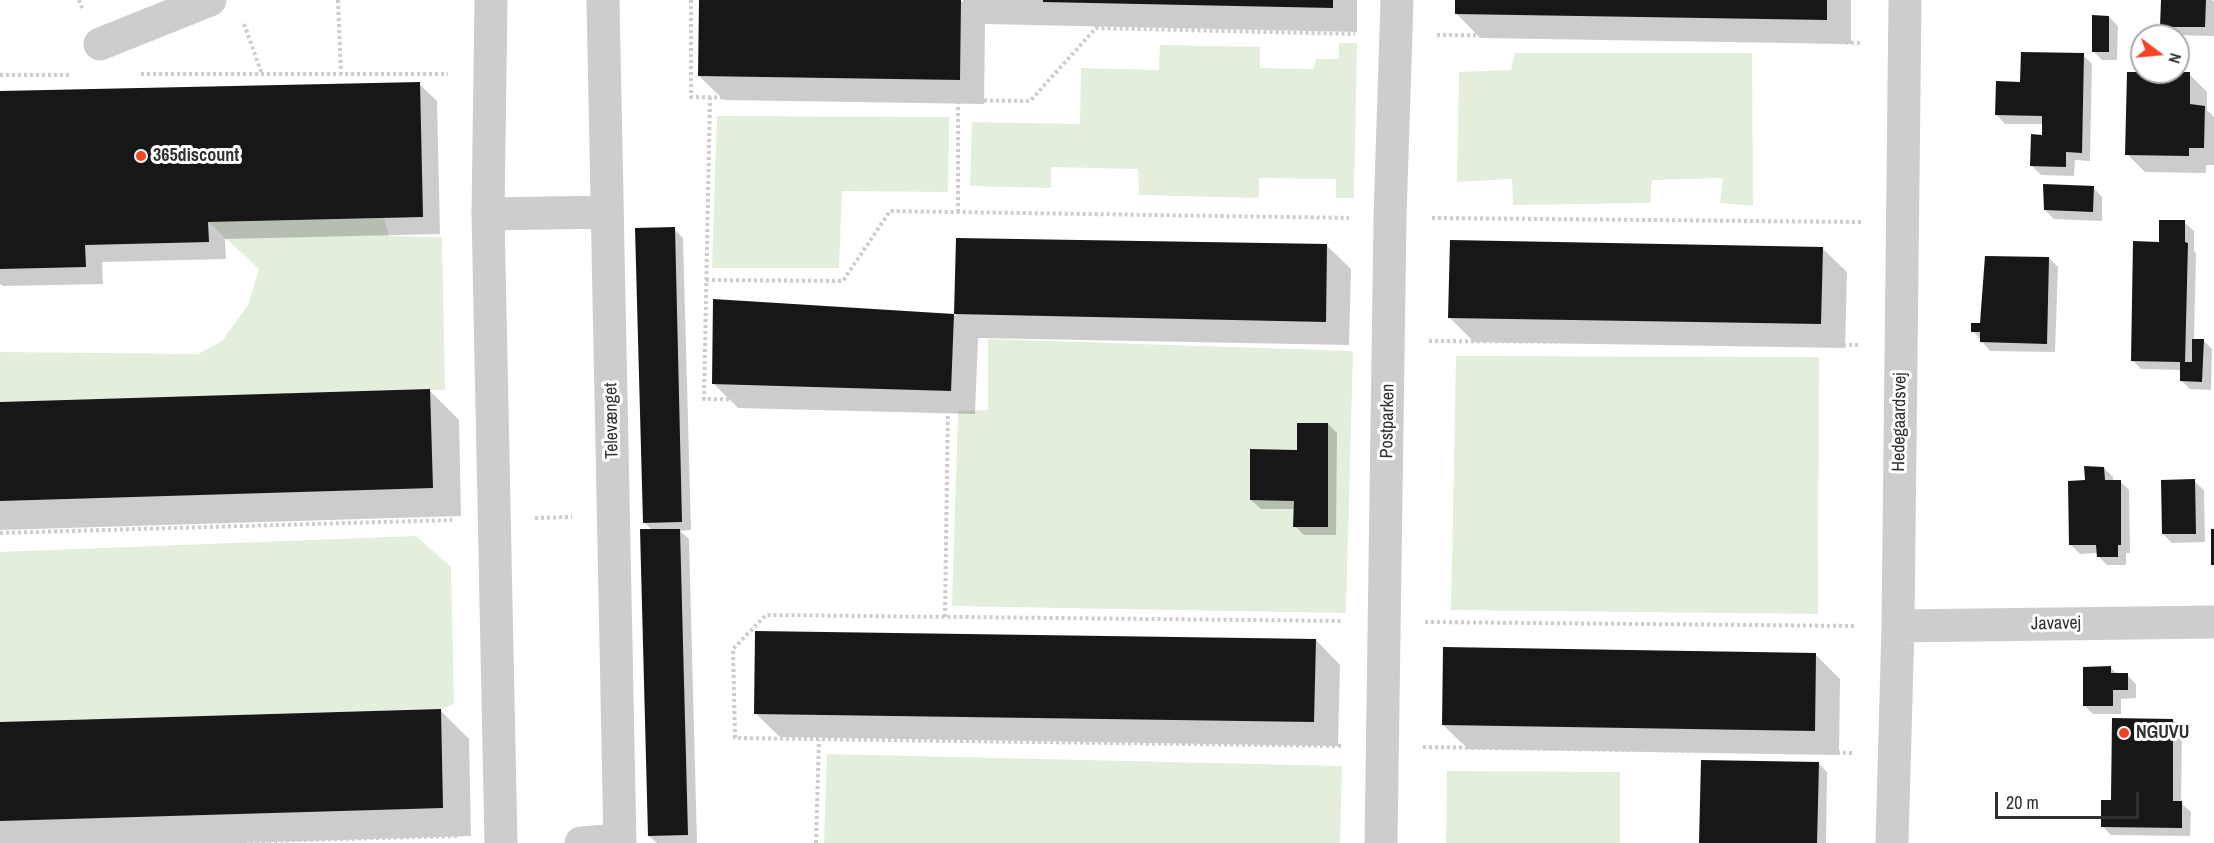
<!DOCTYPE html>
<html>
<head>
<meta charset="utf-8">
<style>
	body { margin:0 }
	#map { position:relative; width:2214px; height:843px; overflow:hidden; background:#fff; font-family:"Archivo Narrow",sans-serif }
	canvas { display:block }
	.north { position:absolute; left:2130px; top:24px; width:60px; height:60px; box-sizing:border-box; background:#fff; border:2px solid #acacac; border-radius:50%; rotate:106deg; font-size:16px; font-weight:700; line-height:24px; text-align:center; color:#303030 }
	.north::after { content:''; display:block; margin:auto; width:21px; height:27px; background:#f64223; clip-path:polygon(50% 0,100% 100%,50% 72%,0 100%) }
	.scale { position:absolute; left:1995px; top:792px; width:144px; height:27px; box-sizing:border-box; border:3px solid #303030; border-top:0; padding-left:8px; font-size:18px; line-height:21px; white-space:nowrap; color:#303030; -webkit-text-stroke:4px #fff; paint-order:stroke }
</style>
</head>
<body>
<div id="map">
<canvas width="2214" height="843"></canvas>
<div class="north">N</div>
<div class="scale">20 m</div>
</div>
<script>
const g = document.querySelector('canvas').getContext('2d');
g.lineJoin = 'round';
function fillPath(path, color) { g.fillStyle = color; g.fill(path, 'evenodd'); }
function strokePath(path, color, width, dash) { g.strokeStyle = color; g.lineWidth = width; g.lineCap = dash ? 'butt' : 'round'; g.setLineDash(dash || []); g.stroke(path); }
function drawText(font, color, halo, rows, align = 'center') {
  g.font = font + ' "Archivo Narrow",sans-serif'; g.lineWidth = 6; g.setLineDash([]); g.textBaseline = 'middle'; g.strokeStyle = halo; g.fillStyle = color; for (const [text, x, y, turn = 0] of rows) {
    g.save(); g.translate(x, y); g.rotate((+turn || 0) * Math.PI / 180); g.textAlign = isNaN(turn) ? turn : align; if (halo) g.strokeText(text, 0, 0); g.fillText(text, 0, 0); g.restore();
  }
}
const green = new Path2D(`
	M1339 43H1357L1354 198H1336V179L1259 178V198L1139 195 1138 169 1051 167V188L970 186 972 122 1080 124 1081 68 1159 70 1160 45 1260 47V68L1313 69 1316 59H1339Z
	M1515 53H1752L1753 206 1720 203 1723 178 1652 180 1650 203 1513 205 1512 179 1457 182 1459 72 1511 70Z
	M717 116 949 117 948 192 842 191 839 268H712Z
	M384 218 389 236 442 237 445 390 0 402V352L198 354 222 341 248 305 259 269 208 222Z
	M988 339 1353 351 1346 613 952 606 958 411 988 410Z
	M1456 356 1819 357 1818 614 1451 610Z
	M416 536 451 567 454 704 441 709 0 722V552Z
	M827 754 1342 766 1340 843H824Z
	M1447 771 1620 772V843H1446Z`);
const shadow = new Path2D(`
	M701 0 963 2V0H1357V32L985 24 984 104 724 100 699 76Z
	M1456 0H1851V44L1480 38 1456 13Z
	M2162 0H2212L2214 2V36L2171 35 2162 26Z
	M2109 17 2118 26 2117 60H2102L2093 51Z
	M2083 55 2092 64 2090 161 2075 160 2074 176 2041 175 2032 166 2043 136 2044 124H2005L1996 114 2022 83Z
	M2189 74 2207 92V110L2214 117V165H2206V173L2145 172 2127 154Z
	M419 84 437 101 440 234 225 239 226 259 102 262 103 284 3 286 0 284V93Z
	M2093 187 2102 197V221L2054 219 2045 210Z
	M2184 222 2194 231V251L2196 253 2194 340H2203L2212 349 2211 390 2190 389 2181 380 2182 370 2141 369 2132 360 2160 243Z
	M674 229 683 238 691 530 680 531 689 539 697 843H657L649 836 653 531 644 522Z
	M957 239 1326 245 1351 269 1349 345 978 338 975 414 738 408 714 384V300L956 316Z
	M1822 248 1847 272 1845 348 1474 342 1450 318Z
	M2049 258 2058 267 2055 352 1990 351 1973 331Z
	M430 391 459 420 461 516 0 530V404Z
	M1328 424 1337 433 1336 535H1304L1295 526V509H1261L1251 500Z
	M2104 468 2113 477V481H2120L2129 490 2130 553H2126V565H2107L2098 556V553L2080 554 2071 545 2086 482Z
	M2194 481 2204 490 2205 542 2172 543 2163 534Z
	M1316 640 1340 665 1338 746 780 737 755 713Z
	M1816 655 1840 679 1839 755 1468 749 1443 725Z
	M2111 668 2118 675H2127L2136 684V698L2121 699V714H2093L2084 705Z
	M440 710 469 739 471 836 240 843H0V723Z
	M2173 720 2182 729 2181 803 2191 812 2190 836 2111 835 2102 826 2112 801Z
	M1818 763 1827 772 1826 843H1701Z`);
const building = new Path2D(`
	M699 0H961L960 80 698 76Z
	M1043 0H1333V8L1043 2Z
	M1455 0H1827V20L1455 14Z
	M2161 0H2206L2205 27H2160Z
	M2092 15 2109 16V52H2092Z
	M2021 52 2084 53 2082 153 2066 152V167L2030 166 2031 134 2042 135V116L1995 115 1996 81 2020 82Z
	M2127 72H2190V104L2205 106 2204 148H2189V156L2125 155Z
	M420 82 423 217 208 222 209 242 85 245 86 267 0 269V91Z
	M2043 184 2094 186 2093 212 2044 210Z
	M2159 220H2185V242L2188 243 2185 362H2192V339H2204L2202 382 2180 381V362L2131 361 2133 241 2159 242Z
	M675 227 682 522 643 523 635 228Z
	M956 238 1327 244 1326 322 954 314Z
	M1450 240 1823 247 1821 324 1448 318Z
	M1985 256 2049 257 2047 344 1980 342V332H1971V323H1980Z
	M713 299 954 314 951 391 712 384Z
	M430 389 433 488 0 501V402Z
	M1297 423H1328V527H1293L1294 501 1250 500V449L1297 450Z
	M2084 466 2104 467 2105 480H2121V545H2118V557H2097L2096 545H2069L2068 481 2085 480Z
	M2195 479 2196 534H2162L2161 480Z
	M640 529H680L688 835 648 836Z
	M2211 529H2214V565H2211Z
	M755 631 1316 639 1314 722 754 714Z
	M1443 647 1816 653 1815 731 1442 725Z
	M2111 666V673H2128V690H2113V706H2083V667Z
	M441 709 443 808 0 821V722Z
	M2112 718 2173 719V801H2182V828L2101 827V800H2111Z
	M1701 760 1819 762 1817 843H1699Z`);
const path = new Path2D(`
	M79 0 82 8
	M338 0 341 74
	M691 0V97L1030 101 1096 28 1355 34
	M244 24 262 74
	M1437 35 1687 37 1861 43
	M141 74H448
	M0 75H70
	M710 97 704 399 966 403 968 332 1346 340
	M958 212V100
	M1432 218 1862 222
	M706 280 843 281 890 211 1349 218
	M1429 341 1659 342 1859 345
	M535 518 572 517
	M0 533 452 520
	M945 617 948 403
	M1425 622 1856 626
	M1341 746 735 738 733 649 766 615 1343 621
	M1423 747 1854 753
	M184 843 459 836
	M816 843 819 740`);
const minor = new Path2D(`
	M491 0 488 214 501 843
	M603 0 620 843
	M100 44 210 0
	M488 214 607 212
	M1898 626 2214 622
	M581 843 620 840
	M1381 843 1390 218 1397 0
	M1892 843 1898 626 1905 0`);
const markers = [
	[141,156,6,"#f64223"],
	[2124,733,6,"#f64223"]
];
const poiNames = [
	["365discount",153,156],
	["NGUVU",2136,733]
];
const streetNames = [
	["Televænget",612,421,-91],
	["Postparken",1388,421,-89],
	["Hedegaardsvej",1900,422,-89],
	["Javavej",2056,624,-1]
];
fillPath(green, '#e3eedd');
fillPath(shadow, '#0003');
fillPath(building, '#171717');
strokePath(path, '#cdcdcd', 4, [3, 3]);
strokePath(minor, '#cdcdcd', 33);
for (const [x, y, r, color] of markers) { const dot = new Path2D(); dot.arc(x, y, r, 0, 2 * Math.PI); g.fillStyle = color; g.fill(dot); strokePath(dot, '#fff', 2); }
drawText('bold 18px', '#303030', '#fff', poiNames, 'left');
drawText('18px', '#303030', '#fff', streetNames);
</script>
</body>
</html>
